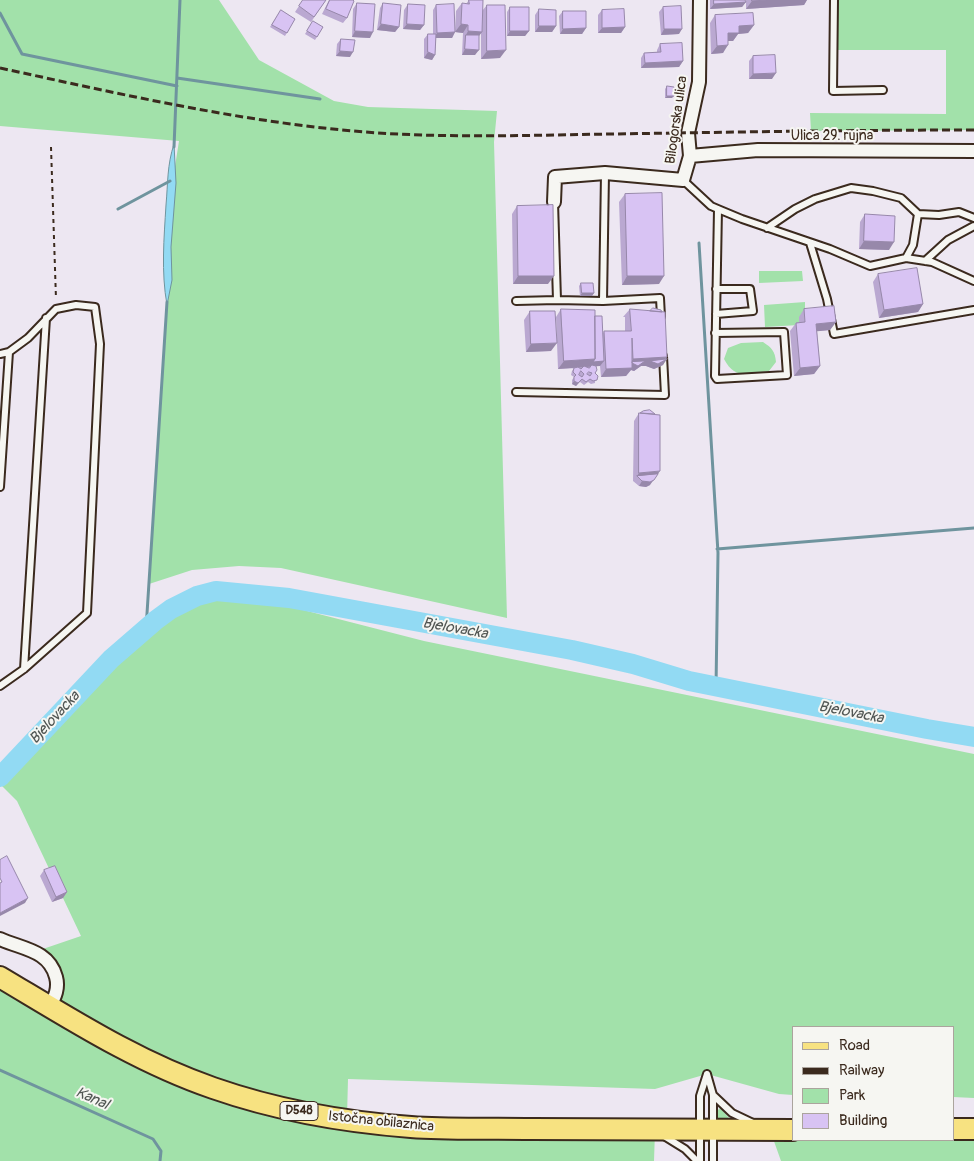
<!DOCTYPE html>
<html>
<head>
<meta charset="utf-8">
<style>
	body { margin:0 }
	#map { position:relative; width:974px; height:1161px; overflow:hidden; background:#ede7f2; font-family:Pangolin,sans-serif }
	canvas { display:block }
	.legend { position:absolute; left:792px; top:1026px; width:162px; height:115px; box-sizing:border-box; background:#f6f6f2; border:1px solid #aba49d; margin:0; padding:6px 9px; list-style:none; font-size:15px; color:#3b2a1e }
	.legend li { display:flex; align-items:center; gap:10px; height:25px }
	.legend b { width:25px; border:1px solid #aba49d }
</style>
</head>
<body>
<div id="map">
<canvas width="974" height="1161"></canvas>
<ul class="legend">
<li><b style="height:6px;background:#f7e281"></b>Road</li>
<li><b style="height:6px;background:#3b2a1e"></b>Railway</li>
<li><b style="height:14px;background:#a2e1aa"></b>Park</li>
<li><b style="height:14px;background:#d8c3f3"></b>Building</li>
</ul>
</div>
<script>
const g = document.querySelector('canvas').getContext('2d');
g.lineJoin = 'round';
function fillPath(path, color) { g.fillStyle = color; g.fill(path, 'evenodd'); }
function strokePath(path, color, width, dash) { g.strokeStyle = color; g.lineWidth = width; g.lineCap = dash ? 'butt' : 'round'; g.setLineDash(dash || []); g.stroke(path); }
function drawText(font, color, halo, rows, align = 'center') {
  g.font = font + ' Pangolin,sans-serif'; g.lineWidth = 4; g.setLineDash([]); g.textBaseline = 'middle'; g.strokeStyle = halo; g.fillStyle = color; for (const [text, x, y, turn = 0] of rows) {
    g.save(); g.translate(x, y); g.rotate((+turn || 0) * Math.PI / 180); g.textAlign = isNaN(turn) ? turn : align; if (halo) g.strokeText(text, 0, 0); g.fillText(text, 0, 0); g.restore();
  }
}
const green = new Path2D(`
	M0 0H219L259 60 334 101 368 107 497 111 494 142 507 618 281 568 239 566 192 570 149 584 168 287 173 179 179 141 0 126Z
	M834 0H974V130L811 131 810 113 946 114V50H833Z
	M759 271H802L803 281 759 283Z
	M805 302V317L799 325 765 327 764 305Z
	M763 342C772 348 775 351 776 362L769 371C748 374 735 380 724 359L728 348 741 343Z
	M216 591 237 593 424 641 974 754V1098L953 1097V1027H793V1095L779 1094 707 1074 655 1089 348 1079 347 1117 655 1131 654 1161H0V978L53 1009 62 986 37 951 81 936 17 801 0 784V777C25 751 49 725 74 699 105 666 155 611 197 596 203 593 210 592 216 591Z
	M720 1108 730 1119 728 1122 716 1121 718 1110Z
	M953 1129H974V1161H781L770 1130 793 1140H953Z`);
const water = new Path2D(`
	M174 144 176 183 171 247 172 280 167 305C161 272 164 238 166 205 168 183 167 165 174 144Z`);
const stream = new Path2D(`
	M0 13 22 54 177 86
	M177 78 320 99
	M174 147 180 0
	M118 209 170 181
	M699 243 718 553 716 687
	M717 549 974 528
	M146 629 167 302
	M0 1070 153 1139 161 1151 160 1161`);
const river = new Path2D(`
	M0 777 111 659 156 620 171 609 197 596 216 591 289 598 572 650 633 664 689 681 927 729 974 737`);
const path = new Path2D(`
	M51 147 56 299`);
const service = new Path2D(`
	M834 0 833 91 883 90
	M605 173 603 301 660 298 661 317
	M683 180 711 206 718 209 742 219 830 249 870 266 906 258 932 262 974 281
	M554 202 557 300 603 301
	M767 228 795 209 815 199 851 188 873 191 901 198 918 214 939 215 959 212 974 218
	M810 243 827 299 834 334 974 310
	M906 258 913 245 918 214
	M925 261 948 240 974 226
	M516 301 557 300
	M716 314 753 311 750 289H716
	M715 333 784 332 787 375 717 379 715 376 718 209
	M0 354 9 352 28 338 56 309 76 305 95 307 100 344 87 613 24 669 0 686
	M516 392 665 395 663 356
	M0 487 9 352
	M24 669 46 318
	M707 1074 713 1095V1161
	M713 1095 732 1113 753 1123
	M664 1136 685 1149 697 1161
	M700 1161V1096L707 1074`);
const minor = new Path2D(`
	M690 156 758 150 974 151
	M554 202 555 177 605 173 683 180 690 156 688 133 699 82 700 0
	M0 939C22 949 49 950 56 977 59 988 55 997 50 1006`);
const primary = new Path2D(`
	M0 977C69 1018 137 1062 213 1088 276 1110 344 1122 411 1127 451 1130 492 1128 532 1129 619 1130 706 1130 793 1130
	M953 1129H974`);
const rail = new Path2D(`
	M0 68C125 95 250 124 378 133 457 138 536 135 615 134 734 132 854 130 974 130`);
const wall = new Path2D(`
	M303 0H326L311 22 295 12Z
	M329 0H353L347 18 343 23 322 14Z
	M469 0H483L482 11 487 5 500 58 481 59V33L479 35 475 55H462L463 33 455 32 456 11 462 3 466 4Z
	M710 0H745L746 2 742 7 710 9Z
	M746 0H807L804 5 746 9Z
	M357 3 370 38 352 37 353 9Z
	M383 3 399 27 395 32 377 30 380 8Z
	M408 4 424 25 420 30 403 29 404 10Z
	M436 5 455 32 452 38H436L435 55 432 60 424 58V39L428 34H433V10Z
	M510 7 529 31 525 36H507V12Z
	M663 7 679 34 661 35 659 12Z
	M539 9 556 26 552 32H535V15Z
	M281 10 295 19 285 36 270 27Z
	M602 10 625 27 621 33H598V15Z
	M563 11 586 28 582 34H560L559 16Z
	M715 15 754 25 748 33 738 34 733 41H728L723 53 711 54 710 23Z
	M313 21 323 27 315 40 305 34Z
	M341 39 350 57 336 56 337 44Z
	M660 44 683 61 679 67 641 68V58L644 53 657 52V50Z
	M753 56 772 79H749V61Z
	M667 86 672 98H665V89Z
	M625 194 659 284 622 285 619 202Z
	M517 206 548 284H513L512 214Z
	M865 214 889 250 859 249 860 222Z
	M878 274 923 304 918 312 879 318 873 282Z
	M581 283 594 293 592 296H580L579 286Z
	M561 309 603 333 604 331H625V317H623L630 309 665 359 663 365 654 369 646 366H641L634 371 631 370 626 376 601 377 600 366H596L595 383 591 384 588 382 584 385 580 382 576 386 572 384V380L574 377 571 375 572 371 574 368H575L558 369 556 317Z
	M804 309 836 322 830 330 817 331 820 366 814 374 794 376 790 331 796 323 799 322V317Z
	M530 311 551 351 526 352 524 320Z
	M639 413 650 485 646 487 639 486 633 481 634 421Z
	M44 870 67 892 63 898 52 902 40 876Z`);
const shadedWall = new Path2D(`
	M767 0H807L804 5 746 9 752 1Z
	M746 2 742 7 710 9 714 4Z
	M381 24 399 27 395 32 377 30Z
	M407 24 424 25 420 30 403 29Z
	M461 24 468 25 463 33 455 32Z
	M754 25 748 33 738 34 733 41H722L728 33 739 26Z
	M539 26H556L552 32H535Z
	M625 27 621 33H598L602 28Z
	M586 28 582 34H560L563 29Z
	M664 29H682L679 34 661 35Z
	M355 31 373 32 370 38 352 37Z
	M468 31 482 32 476 40 466 35Z
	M510 31H529L525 36H507Z
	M455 32 452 38H434L437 33Z
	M728 45 723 53 711 54 717 46Z
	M465 49 479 50 475 55H462Z
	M506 50 500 58 481 59 487 51Z
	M340 51 353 52 350 57 336 56Z
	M428 52 435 55 432 60 424 58Z
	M683 61 679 67 641 68 645 63Z
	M776 73 772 79H749L753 74Z
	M667 96H674L672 98H665Z
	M864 241 894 242 889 250 859 249Z
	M518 276H554L548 284H513Z
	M627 276H664L659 284 622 285Z
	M582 293H594L592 296H580Z
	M923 304 918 312 879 318 884 310Z
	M836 322 830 330 810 332 816 324Z
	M557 343 551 351 526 352 531 344Z
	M667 357 664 361 667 359 663 365 654 369 646 366H641L634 371 631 370 626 376 601 377 606 369 630 362 633 359Z
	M595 359 604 361 600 366 558 369 564 361Z
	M820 366 814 374 794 376 800 368Z
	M582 379 576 386 572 384 574 381Z
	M660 471 650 485 646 487 639 486 642 481 637 476 639 473Z
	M67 892 63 898 52 902 56 897Z
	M28 898 25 903 0 916V913Z`);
const building = new Path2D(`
	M303 0H326L314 17 299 6Z
	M330 0H353L354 1 347 18 326 9Z
	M469 0H483L482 32 468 31V25L461 24 462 3 469 4Z
	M714 0H745L746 2 714 4Z
	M752 0H767L752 1Z
	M357 3 375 4 373 32 355 31Z
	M383 3 401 5 399 27 381 24Z
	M408 4 425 5 424 25 407 24Z
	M454 4 455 32 437 33 436 5Z
	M487 5H505L506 50 487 51Z
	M681 6 682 29H664L663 7Z
	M510 7H529V31H510Z
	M539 9 556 10V26H539Z
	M624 9 625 27 602 28V10Z
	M281 10 295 19 287 33 272 25Z
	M563 11H586V28L563 29Z
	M753 13 754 25 739 26V33H728V45L717 46 715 15Z
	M313 21 323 27 317 37 307 31Z
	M428 34H436L435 55 428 52Z
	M466 35H479V50L465 49Z
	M341 39 355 40 353 52 340 51Z
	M682 43 683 61 645 63 644 53 661 52 660 44Z
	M775 55 776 73 753 74V56Z
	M667 86 674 87V96H667Z
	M662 193 664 276H627L625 194Z
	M553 205 554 276H518L517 206Z
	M865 214 895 216 894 242 864 241Z
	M917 268 923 304 884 310 878 274Z
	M581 283H593L594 293H582Z
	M834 306 836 322 816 324 820 366 800 368 796 323 805 322 804 309Z
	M653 308 661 310 662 312 650 311Z
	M561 309 595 310V359L564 361Z
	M630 309 665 312 667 357 633 359 632 338V368L606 369 604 331H631Z
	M530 311H555L557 343 531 344Z
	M595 316H602L604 361 593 362 595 359Z
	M667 359 658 364 650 361Z
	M645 361 638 366 632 363V362Z
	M592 365 596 366 597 370 595 373 598 376 597 380 593 381 590 379 586 382 582 379 578 383 574 381V377L576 375 573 372 574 368 578 367 581 369 584 366 589 368ZM581 371 584 374 582 377 579 375ZM589 372 592 373 590 376 587 374Z
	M650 410 655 414 640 413 643 411Z
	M639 413 660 415V471L639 473Z
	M658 474 654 480 650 482 642 481 637 476Z
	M7 856 28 898 0 913V883L2 882 0 878V860Z
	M55 866 67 892 56 897 44 870Z`);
const shields = [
	[299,1111,38]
];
const shieldNames = [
	["D548",299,1111]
];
const streetNames = [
	["Bilogorska ulica",677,120,-82],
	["Ulica 29. rujna",832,136],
	["Istočna obilaznica",381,1122,6]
];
const waterNames = [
	["Bjelovacka",455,629,10],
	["Bjelovacka",851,713,11],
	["Bjelovacka",55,718,-47],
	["Kanal",92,1099,24]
];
fillPath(green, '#a2e1aa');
fillPath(water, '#92daf3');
strokePath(water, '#6f949e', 1);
strokePath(stream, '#6f949e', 3);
strokePath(river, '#92daf3', 20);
strokePath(service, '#3b2a1e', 10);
strokePath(minor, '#3b2a1e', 16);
strokePath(primary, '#3b2a1e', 24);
strokePath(path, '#3b2a1e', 2, [4, 4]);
strokePath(service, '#f6f6f2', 6);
strokePath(minor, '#f6f6f2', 12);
strokePath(primary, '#f7e281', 20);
strokePath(rail, '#3b2a1e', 3, [8, 4]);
fillPath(wall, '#baa8d1');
fillPath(shadedWall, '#9788aa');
fillPath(building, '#d8c3f3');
strokePath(building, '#9788aa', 1);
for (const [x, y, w] of shields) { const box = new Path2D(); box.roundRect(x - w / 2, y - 9.5, w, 19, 4); g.fillStyle = '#f6f6f2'; g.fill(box); strokePath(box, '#3b2a1e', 1); }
drawText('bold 12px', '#3b2a1e', null, shieldNames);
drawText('14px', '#3b2a1e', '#f6f6f2', streetNames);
drawText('italic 15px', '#515653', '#f6f6f2', waterNames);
</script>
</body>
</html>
